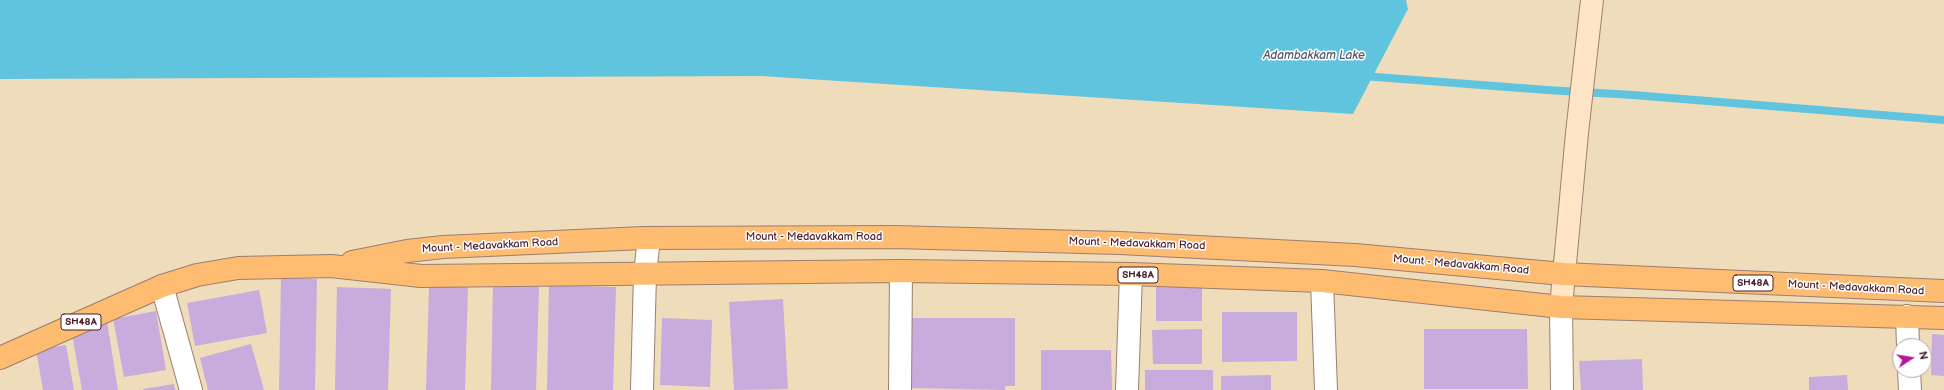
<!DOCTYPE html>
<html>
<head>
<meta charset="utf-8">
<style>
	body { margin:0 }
	#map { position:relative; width:1944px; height:390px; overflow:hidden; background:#eedcba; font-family:"Balsamiq Sans",sans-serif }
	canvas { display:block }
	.north { position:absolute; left:1892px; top:338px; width:40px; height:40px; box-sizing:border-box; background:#fff; border:1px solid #b7a5aa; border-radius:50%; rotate:78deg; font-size:11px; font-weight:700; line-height:16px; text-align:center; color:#4a1f2b }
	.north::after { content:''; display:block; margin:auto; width:14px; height:18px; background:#b5179e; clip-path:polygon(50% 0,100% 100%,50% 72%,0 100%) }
</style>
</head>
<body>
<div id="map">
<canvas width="1944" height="390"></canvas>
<div class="north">N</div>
</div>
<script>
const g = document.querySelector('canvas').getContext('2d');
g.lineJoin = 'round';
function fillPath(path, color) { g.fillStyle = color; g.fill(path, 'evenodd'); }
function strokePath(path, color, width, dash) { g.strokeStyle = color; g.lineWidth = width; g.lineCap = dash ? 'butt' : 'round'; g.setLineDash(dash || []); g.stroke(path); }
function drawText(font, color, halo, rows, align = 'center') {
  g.font = font + ' "Balsamiq Sans",sans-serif'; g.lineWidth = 3; g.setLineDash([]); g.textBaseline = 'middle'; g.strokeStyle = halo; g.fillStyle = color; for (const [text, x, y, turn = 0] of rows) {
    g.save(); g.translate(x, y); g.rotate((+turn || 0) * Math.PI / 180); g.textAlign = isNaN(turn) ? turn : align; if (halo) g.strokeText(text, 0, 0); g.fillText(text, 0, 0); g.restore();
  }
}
const water = new Path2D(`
	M0 0H1406L1408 9 1353 114 761 76 0 79Z`);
const stream = new Path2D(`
	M1363 76 1547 90 1633 95 1944 120`);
const building = new Path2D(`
	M281 278 317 279 315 390H279Z
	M1156 282H1202V321H1156Z
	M493 285 539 287 536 390H491Z
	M549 285 616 287 613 390H547Z
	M429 286 468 287 465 390H426Z
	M337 287 391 289 388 390H335Z
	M259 290 267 333 195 346 187 303Z
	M783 299 788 389 734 390 729 302Z
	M156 311 166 370 124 377 113 319Z
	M1222 312H1297V361L1222 362Z
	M662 318 712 320 710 387 660 385Z
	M906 318H1015V386H1005V390L906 388Z
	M107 322 118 390H82L71 329Z
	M1202 329V364H1153L1152 330Z
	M1424 329H1527L1528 389H1424Z
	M1932 334 1944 335V376L1931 375Z
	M251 344 264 390H208L200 358Z
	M66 345 74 390H43L36 350Z
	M1041 350H1111L1112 390H1041Z
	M1642 359 1643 390H1581L1579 361Z
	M1145 370H1213V390H1145Z
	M1271 375V390H1221V376Z
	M1847 375 1848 390H1809V377Z
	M174 384 175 390H143V389Z`);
const street = new Path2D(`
	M1322 281 1326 390
	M162 286 191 390
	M1561 307 1562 390
	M1907 316 1908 346
	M1909 370 1910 390
	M642 390 645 274 649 238
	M900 390 901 271
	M1127 390 1131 274`);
const secondary = new Path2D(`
	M1561 307 1577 133 1592 0`);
const primary = new Path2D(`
	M352 262 407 251 443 247 643 238 894 237 1120 243 1355 255 1563 274 1944 291
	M0 358 162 286 197 275 238 268 331 266 421 276 901 271 1131 274 1322 281 1561 307 1944 318`);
const shields = [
	[1138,275,40],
	[1753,283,40],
	[81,322,40]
];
const shieldNames = [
	["SH48A",1138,275],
	["SH48A",1753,283],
	["SH48A",81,322]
];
const streetNames = [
	["Mount - Medavakkam Road",814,237],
	["Mount - Medavakkam Road",1137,244,2],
	["Mount - Medavakkam Road",490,246,-3],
	["Mount - Medavakkam Road",1461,265,5],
	["Mount - Medavakkam Road",1856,288,3]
];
const waterNames = [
	["Adambakkam Lake",1314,56]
];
fillPath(water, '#60c4de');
strokePath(stream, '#60c4de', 8);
fillPath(building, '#c8acdd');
strokePath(street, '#9c7e72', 24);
strokePath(secondary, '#9c7e72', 24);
strokePath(primary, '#9c7e72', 24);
strokePath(street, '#fff', 22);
strokePath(secondary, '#ffe4c6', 22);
strokePath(primary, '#febc70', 22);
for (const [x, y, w] of shields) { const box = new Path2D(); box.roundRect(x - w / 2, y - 8, w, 16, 3); g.fillStyle = '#fff'; g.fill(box); strokePath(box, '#4a1f2b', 1); }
drawText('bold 10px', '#4a1f2b', null, shieldNames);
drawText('11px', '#4a1f2b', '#fff', streetNames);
drawText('italic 12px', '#52596a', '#fff', waterNames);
</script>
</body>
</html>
